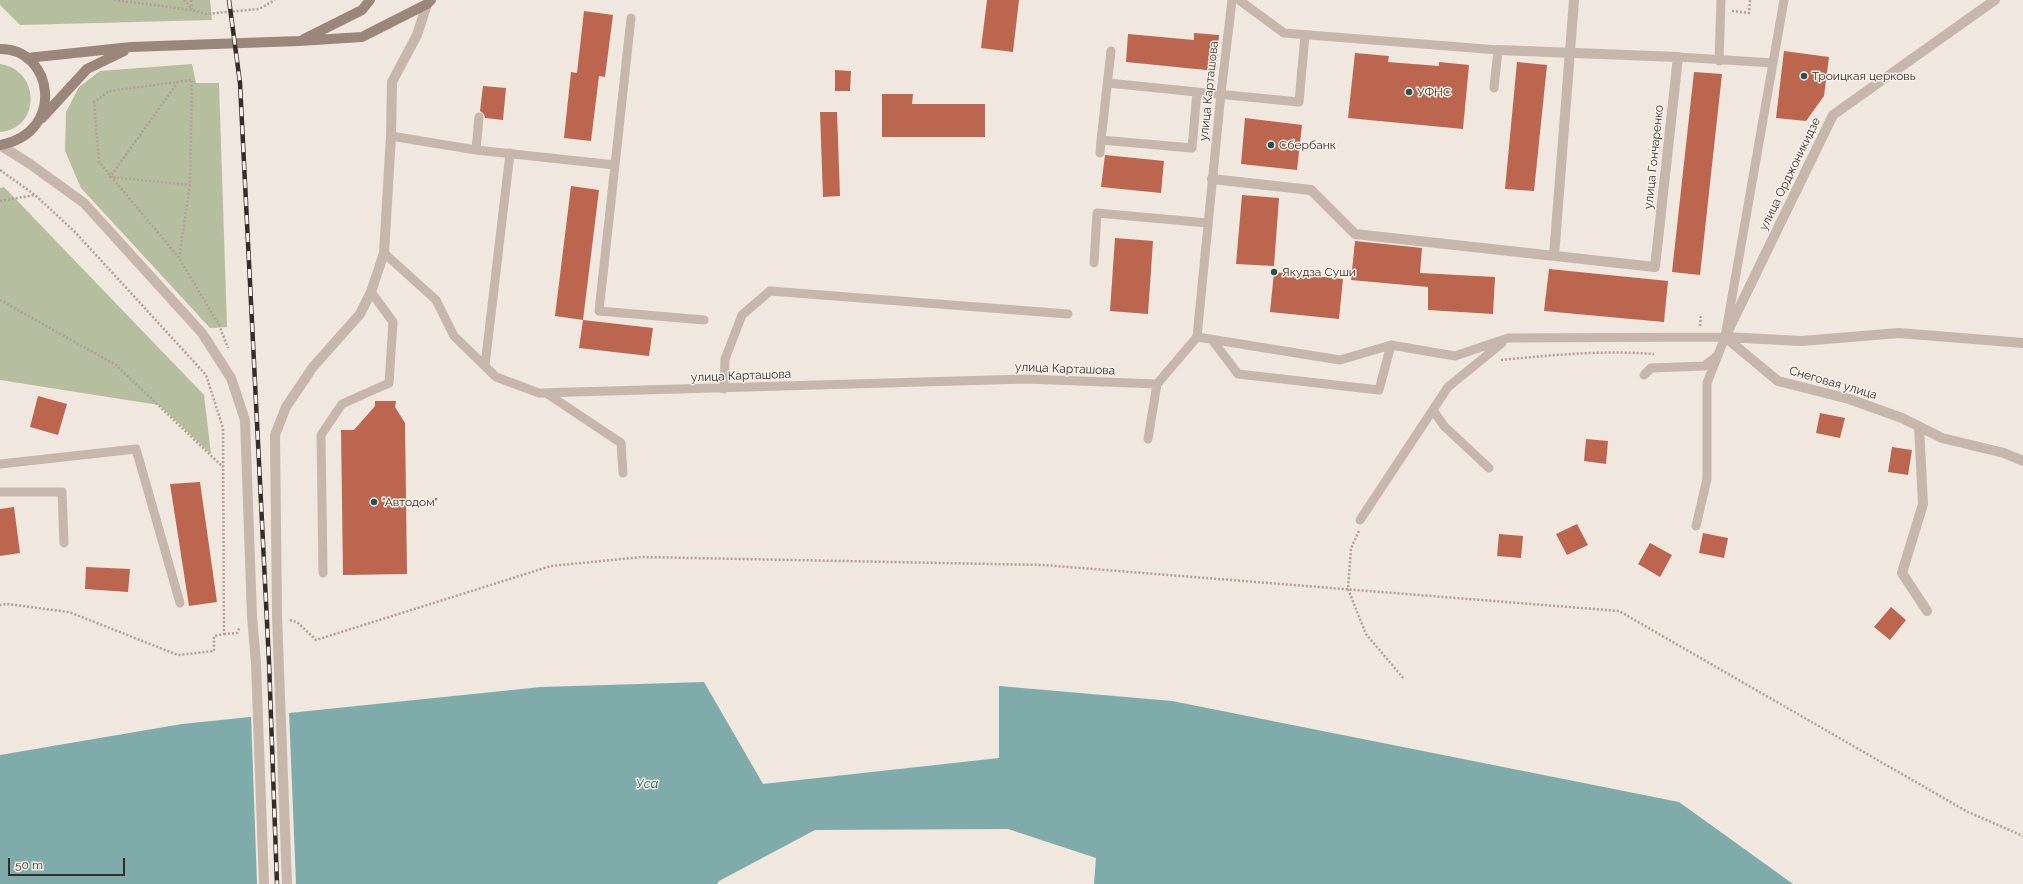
<!DOCTYPE html>
<html>
<head>
<meta charset="utf-8">
<style>
	body { margin:0 }
	#map { position:relative; width:2023px; height:884px; overflow:hidden; background:#f0e7de; font-family:Raleway,sans-serif }
	canvas { display:block }
	.scale { position:absolute; left:8px; top:858px; width:117px; height:18px; box-sizing:border-box; border:2px solid #362d29; border-top:0; padding-left:5px; font-size:12px; line-height:14px; white-space:nowrap; color:#362d29; -webkit-text-stroke:3px #f8f1ea; paint-order:stroke }
</style>
</head>
<body>
<div id="map">
<canvas width="2023" height="884"></canvas>
<div class="scale">50 m</div>
</div>
<script>
const g = document.querySelector('canvas').getContext('2d');
g.lineJoin = 'round';
function fillPath(path, color) { g.fillStyle = color; g.fill(path, 'evenodd'); }
function strokePath(path, color, width, dash) { g.strokeStyle = color; g.lineWidth = width; g.lineCap = dash ? 'butt' : 'round'; g.setLineDash(dash || []); g.stroke(path); }
function drawText(font, color, halo, rows, align = 'center') {
  g.font = font + ' Raleway,sans-serif'; g.lineWidth = 3; g.setLineDash([]); g.textBaseline = 'middle'; g.strokeStyle = halo; g.fillStyle = color; for (const [text, x, y, turn = 0] of rows) {
    g.save(); g.translate(x, y); g.rotate((+turn || 0) * Math.PI / 180); g.textAlign = isNaN(turn) ? turn : align; if (halo) g.strokeText(text, 0, 0); g.fillText(text, 0, 0); g.restore();
  }
}
const green = new Path2D(`
	M0 0H210L212 20 20 25 0 5Z
	M0 64C41 70 41 129 0 132Z
	M192 64 196 83H219L227 327 210 328 81 188 65 151 66 112 79 87 100 71Z
	M4 187 204 395 211 454 159 405 0 380V188Z`);
const water = new Path2D(`
	M704 682 763 784 999 758V686L1172 701 1679 802 1793 884H1094L1096 858 1008 829 815 830 719 881 717 884H0V755L182 724 541 687Z`);
const pier = new Path2D(`
	M289 711 296 884H257L251 715Z`);
const building = new Path2D(`
	M987 0H1019L1013 52 981 48Z
	M584 11 613 15 605 77 599 76 591 141 564 138 571 72 577 73Z
	M1194 33 1219 35 1216 71 1126 62 1128 34 1194 40Z
	M1784 51 1829 57 1824 96 1806 121 1776 118Z
	M1355 53 1389 56 1388 62 1439 66V62L1469 65 1463 129 1348 118Z
	M1517 62 1547 65 1534 191 1505 189Z
	M835 70 851 71 850 91H835Z
	M1694 72 1722 74 1700 275 1672 272Z
	M483 86 506 88 503 120 485 118 484 114 480 111Z
	M882 94H913L912 104H985V137H882Z
	M820 112H837L840 196 823 197Z
	M1245 118 1302 125 1297 170 1241 164Z
	M1105 155 1164 161 1161 193 1101 187Z
	M571 186 599 190 583 320 555 316Z
	M1242 195 1279 198 1274 266 1236 264Z
	M1115 238 1153 241 1148 314 1110 311Z
	M1355 241 1422 248 1420 273 1495 277 1493 314 1428 310V287L1351 280Z
	M1549 269 1668 281 1664 322 1544 311Z
	M1274 272 1343 279 1339 319 1270 312Z
	M583 320 653 328 649 356 579 348Z
	M38 396 67 404 58 435 30 427Z
	M375 401H396L395 407 405 423 407 574 343 575 341 430H354L375 406Z
	M1820 413 1845 418 1840 438 1816 433Z
	M1586 439 1608 441 1606 464 1584 461Z
	M1892 447 1912 450 1908 475 1888 472Z
	M200 482 217 602 189 606 170 484Z
	M14 507 20 553 0 556V509Z
	M1577 524 1588 545 1567 555 1556 534Z
	M1703 533 1728 538 1724 558 1699 553Z
	M1499 534 1523 536 1521 558 1497 556Z
	M1650 543 1672 555 1660 577 1638 564Z
	M86 567 130 569 128 592 85 589Z
	M1891 607 1906 620 1890 640 1874 627Z`);
const path = new Path2D(`
	M114 0 192 10 206 14 259 9 275 0
	M184 0 192 9
	M191 0 192 9
	M1732 11 1749 13 1750 0
	M178 82 110 177 190 185
	M0 170 35 195 75 232 206 375 223 428 224 634 214 636V651L178 655 69 612 7 604 0 605
	M0 201 35 195
	M179 258 190 185 192 80 109 91 94 102 99 162 179 258 219 325 228 348
	M0 300 116 365 223 467
	M1700 326 1701 314
	M1501 360C1552 355 1603 350 1654 354
	M1359 531 1351 548 1348 589 1366 634 1404 679
	M290 620 297 622 316 640 551 566 642 557 1043 565 1619 611 1966 811 2023 836
	M224 634 237 633 240 627`);
const service = new Path2D(`
	M1232 0 1221 93 1197 337 1340 360 1391 345 1455 356 1508 338 1725 337
	M1239 0 1284 33 1498 50 1494 88
	M1678 57 1773 63
	M1719 61 1721 0
	M1108 83 1197 92
	M391 136 476 150 615 165 599 311 704 320
	M1101 140 1111 51
	M476 150 479 117
	M1100 153 1101 140 1192 148 1197 92 1299 102 1305 35
	M615 165 631 18
	M384 253 436 300 454 336 496 377 539 393 1026 379 1157 384
	M1094 263 1097 213 1208 223
	M1213 341 1238 374 1379 390 1391 345
	M485 365 510 153
	M1644 375 1651 368 1704 366 1717 356
	M724 389 725 359 742 315 770 291 1068 314
	M546 393 621 443 623 473
	M1433 410 1444 426 1489 468
	M1148 439 1157 384 1197 337
	M0 464 136 449 180 603
	M0 492H62L64 543
	M1360 520 1448 387 1502 343
	M1696 526 1707 479V383L1725 337 1784 0
	M323 573 321 435 342 404 389 383 393 322 371 292`);
const minor = new Path2D(`
	M0 145 30 164 84 203 202 333 231 378 245 420 252 616 256 663 264 884
	M1212 179 1311 190 1355 234 1655 267 1678 57 1498 50
	M1554 256 1574 0
	M1725 337 1833 115 1995 0
	M1725 337 1778 381 1849 399 1902 418 1942 438 2004 453 2023 461
	M1725 337 1802 341 1899 333 2023 343
	M1919 427 1923 504 1902 573 1927 611
	M287 884 277 616 275 435 286 407 313 367 360 314 371 292 384 253 391 136 392 82 417 35 427 4`);
const secondary = new Path2D(`
	M304 39 362 10 370 0
	M0 49C53 48 67 133 0 145
	M27 58 131 47 299 41 362 37 427 4 431 0
	M42 118 87 69 124 51`);
const rail = new Path2D(`
	M229 0 240 83 269 662 277 884`);
const markers = [
	[1804,76,4,"#225354"],
	[1409,92,4,"#225354"],
	[1271,145,4,"#225354"],
	[1274,272,4,"#225354"],
	[374,502,4,"#225354"]
];
const poiNames = [
	["Троицкая церковь",1812,76],
	["УФНС",1417,92],
	["Сбербанк",1279,145],
	["Якудза Суши",1282,272],
	["\"Автодом\"",382,502]
];
const streetNames = [
	["улица Карташова",1209,91,-84],
	["улица Гончаренко",1654,157,-84],
	["улица Орджоникидзе",1790,174,-64],
	["улица Карташова",1065,369,2],
	["улица Карташова",741,376,-2],
	["Снеговая улица",1833,383,16]
];
const waterNames = [
	["Уса",647,784]
];
fillPath(green, '#b5be9f');
fillPath(water, '#7fabab');
fillPath(pier, '#f0e7de');
fillPath(building, '#bc6650');
strokePath(path, '#b3a195', 2.5, [2, 2]);
strokePath(service, '#c7b6ab', 9);
strokePath(minor, '#c7b6ab', 10);
strokePath(secondary, '#9b867c', 10);
strokePath(rail, '#362d29', 4.5);
strokePath(rail, '#f8f1ea', 3, [9]);
for (const [x, y, r, color] of markers) { const dot = new Path2D(); dot.arc(x, y, r, 0, 2 * Math.PI); g.fillStyle = color; g.fill(dot); strokePath(dot, '#f8f1ea', 1.5); }
drawText('12px', '#362d29', '#f8f1ea', poiNames, 'left');
drawText('12px', '#362d29', '#f8f1ea', streetNames);
drawText('italic 13px', '#225354', '#f8f1ea', waterNames);
</script>
</body>
</html>
